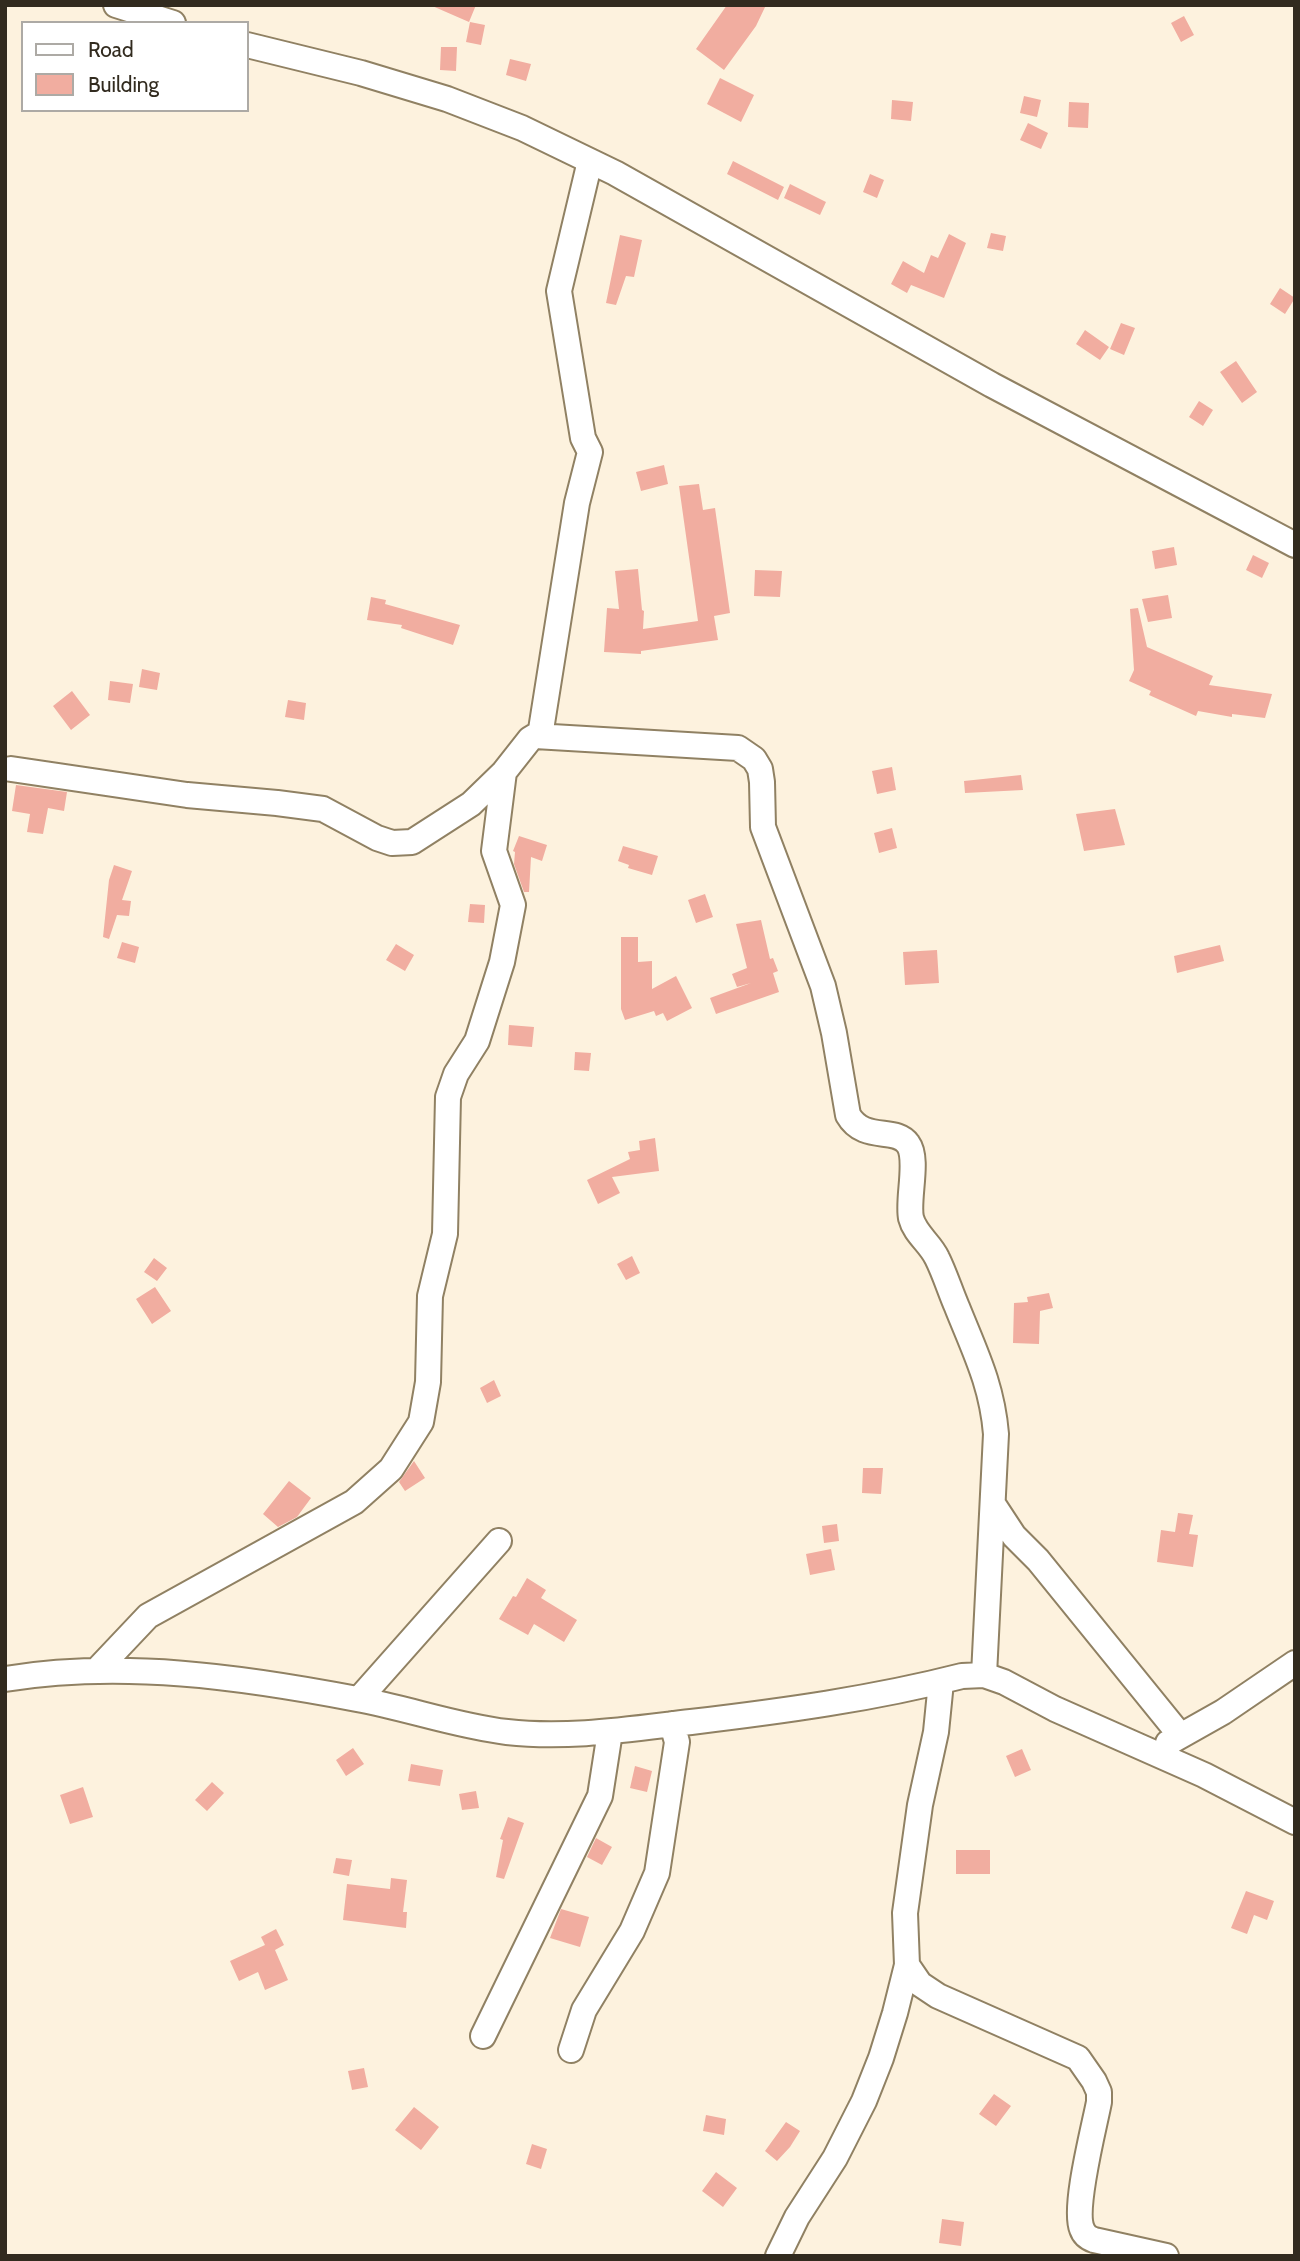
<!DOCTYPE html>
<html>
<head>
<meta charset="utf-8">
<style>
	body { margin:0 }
	#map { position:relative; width:1300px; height:2261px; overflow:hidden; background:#fdf2de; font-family:Cabin,sans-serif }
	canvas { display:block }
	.frame { position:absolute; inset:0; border:7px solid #322b1f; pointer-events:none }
	.legend { position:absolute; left:21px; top:21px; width:228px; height:91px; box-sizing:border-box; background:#fff; border:2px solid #adaaa5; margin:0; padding:9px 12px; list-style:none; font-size:21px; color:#322b1f }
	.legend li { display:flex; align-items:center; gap:14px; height:35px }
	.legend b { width:35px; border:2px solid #adaaa5 }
</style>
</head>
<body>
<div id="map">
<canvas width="1300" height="2261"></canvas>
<div class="frame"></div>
<ul class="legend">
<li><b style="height:9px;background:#fff"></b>Road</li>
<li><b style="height:19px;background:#f1ada0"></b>Building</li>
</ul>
</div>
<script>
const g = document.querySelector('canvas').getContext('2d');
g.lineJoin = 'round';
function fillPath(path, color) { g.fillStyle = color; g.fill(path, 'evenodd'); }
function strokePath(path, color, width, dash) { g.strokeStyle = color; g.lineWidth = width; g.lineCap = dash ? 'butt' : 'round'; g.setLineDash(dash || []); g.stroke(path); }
const building = new Path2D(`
	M430 5H476L469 22Z
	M727 5H766L756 26 724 70 696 49Z
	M1184 16 1194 35 1181 42 1171 23Z
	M470 22 485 25 481 45 466 42Z
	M441 47H457L456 71 440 70Z
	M510 59 531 64 526 81 506 75Z
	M720 78 754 95 741 122 707 104Z
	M1024 96 1041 100 1037 117 1020 113Z
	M892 100 913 102 911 121 891 119Z
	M1069 102 1089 103 1088 128 1068 127Z
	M1028 123 1048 133 1041 149 1020 140Z
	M733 161 784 187 778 200 727 174Z
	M870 174 884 180 877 198 863 192Z
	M790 184 826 202 820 215 784 198Z
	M991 233 1006 236 1003 251 987 248Z
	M949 234 966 243 944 298 911 285 907 293 891 284 903 261 924 273 931 255 938 258Z
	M620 235 642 240 634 277 626 276 616 305 606 303Z
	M1280 288 1295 298 1285 314 1270 304Z
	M1121 323 1135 328 1124 355 1110 349Z
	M1085 330 1109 347 1100 360 1076 344Z
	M1236 361 1257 392 1242 403 1220 372Z
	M1199 401 1213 410 1203 426 1189 417Z
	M664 465 668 484 641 491 636 472Z
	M699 484 703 510 715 508 730 613 714 616 718 640 641 651V654L604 652 607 608 619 609 615 571 638 569 642 610 644 611 643 629 698 621 679 486Z
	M1174 547 1177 565 1155 569 1152 551Z
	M1253 555 1269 563 1262 578 1246 570Z
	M755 570 782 571 780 597 754 596Z
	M1168 595 1172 618 1148 622 1142 599Z
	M371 597 386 600 385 604 460 625 453 645 401 628 402 625 367 620Z
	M1138 608 1147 647 1213 676 1209 685 1272 694 1265 718 1232 714V717L1198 711 1196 716 1149 695 1151 691 1129 681 1134 670 1130 609Z
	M142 669 160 673 157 690 139 687Z
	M110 681 133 684 130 703 108 700Z
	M72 691 90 715 71 730 53 706Z
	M288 700 306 703 304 720 285 717Z
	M892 767 896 790 877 794 872 771Z
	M1021 775 1023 790 965 793 964 781Z
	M16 785 67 792 64 811 48 808 43 834 27 832 30 814 12 811Z
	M1115 809 1125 845 1084 851 1076 814Z
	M892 828 897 848 879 853 874 833Z
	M519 836 547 845 542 861 531 857 529 892H524L514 864 515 852 513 851Z
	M623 846 658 856 652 875 628 868 629 865 618 861Z
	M114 865 132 871 122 900 131 901 129 916 117 915 109 939 103 937 109 880Z
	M705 894 713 917 696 923 688 900Z
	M470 904 485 905 484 923 468 922Z
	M761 920 770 959 773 958 778 971 773 973 779 992 716 1014 710 998 751 983 737 987 732 974 747 968 736 924Z
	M621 937H638V962L652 961V989L676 976 692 1008 667 1021 663 1013 656 1016 654 1011 625 1020 621 1009Z
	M122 942 139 947 135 963 117 958Z
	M396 944 414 955 405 971 386 960Z
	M1220 945 1224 961 1177 973 1174 956Z
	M937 950 939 983 905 985 903 952Z
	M509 1025 534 1027 532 1047 508 1045Z
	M575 1052 591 1053 589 1071 574 1070Z
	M655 1138 659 1171 612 1177 620 1193 598 1204 587 1180 630 1159 628 1152 640 1150 639 1141Z
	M632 1256 640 1273 626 1280 617 1264Z
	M154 1258 167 1268 157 1281 144 1272Z
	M155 1287 171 1311 152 1324 136 1299Z
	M1049 1293 1053 1308 1040 1311 1039 1344 1013 1343 1014 1303 1028 1302 1027 1297Z
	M494 1380 501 1396 487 1403 480 1388Z
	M414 1461 425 1478 405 1491 399 1482Z
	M863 1468H883L881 1494 862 1493Z
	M289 1481 311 1498 297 1517 278 1527 263 1514Z
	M1178 1513 1193 1515 1189 1534 1198 1535 1193 1567 1157 1562 1161 1530 1175 1532Z
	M837 1524 839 1541 824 1543 822 1526Z
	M831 1549 835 1570 810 1575 806 1554Z
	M527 1578 546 1590 541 1598 577 1620 564 1642 534 1624 528 1635 499 1619 513 1596 516 1597Z
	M353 1748 364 1764 346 1776 336 1760Z
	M1022 1749 1031 1770 1015 1777 1006 1756Z
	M411 1764 443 1770 440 1786 408 1781Z
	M635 1766 652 1771 647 1792 630 1788Z
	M212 1782 224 1793 207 1811 195 1800Z
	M83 1787 93 1817 70 1824 60 1795Z
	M476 1791 479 1808 462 1810 459 1794Z
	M508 1817 524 1823 504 1879 496 1877 503 1840 500 1839Z
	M596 1838 612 1847 602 1865 587 1857Z
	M956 1850H990V1874H956Z
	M336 1858 352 1860 349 1876 333 1873Z
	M391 1878 407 1880 403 1912H407L406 1928 343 1920 347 1884 390 1889Z
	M1246 1891 1274 1901 1267 1920 1254 1915 1247 1934 1231 1928Z
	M561 1909 589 1917 580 1947 550 1938Z
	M276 1929 284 1945 275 1950 288 1980 265 1990 258 1972 239 1981 230 1961 265 1945 261 1937Z
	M364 2068 368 2087 352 2090 348 2071Z
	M994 2094 1011 2106 996 2126 979 2114Z
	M414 2107 439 2127 421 2150 395 2130Z
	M706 2115 726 2119 724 2135 703 2131Z
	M786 2122 800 2131 790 2147 777 2161 765 2151Z
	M532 2144 547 2149 541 2169 526 2164Z
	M716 2172 737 2188 723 2207 702 2191Z
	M942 2219 964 2222 961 2246 939 2243Z`);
const minor = new Path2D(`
	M116 5 173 23
	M247 45 361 73 447 99 522 128 615 173 992 385 1295 545
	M540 736 577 503 590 452 583 438 559 291 590 161
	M11 769 187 795 277 803 323 809 377 838 392 843 412 842 471 804 504 772 530 739 535 736 738 748 754 759 760 769 762 782 763 827 823 986 834 1033 848 1115C864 1143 896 1126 908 1144 919 1159 907 1199 911 1218 915 1234 930 1243 937 1258 945 1274 950 1291 957 1307 975 1352 992 1385 996 1434L984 1675
	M993 1504 1014 1536 1038 1560 1180 1735
	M96 1671 148 1616 354 1502 391 1469 421 1422 428 1382 430 1296 445 1234 448 1097 456 1074 477 1041 502 962 513 905 494 851 504 772
	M5 1679C122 1660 242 1677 357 1699 407 1708 456 1726 507 1732 568 1739 630 1729 691 1722 783 1711 872 1699 962 1676L984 1675 1004 1682 1055 1709 1204 1775 1295 1822
	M359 1699 499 1541
	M1168 1743 1223 1712 1295 1663
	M907 1965 920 1984 938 1996 1078 2058 1094 2081 1099 2092V2102C1094 2128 1073 2208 1082 2229 1084 2235 1088 2238 1094 2240L1166 2256
	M483 2036 600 1796 610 1732
	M571 2050 584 2010 632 1931 657 1873 677 1742 672 1724
	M778 2256 797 2217 835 2158 864 2101 881 2058 895 2013 907 1965 905 1913 920 1805 936 1732 941 1682`);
fillPath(building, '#f1ada0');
strokePath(minor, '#908163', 28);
strokePath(minor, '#fff', 24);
</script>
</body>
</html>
